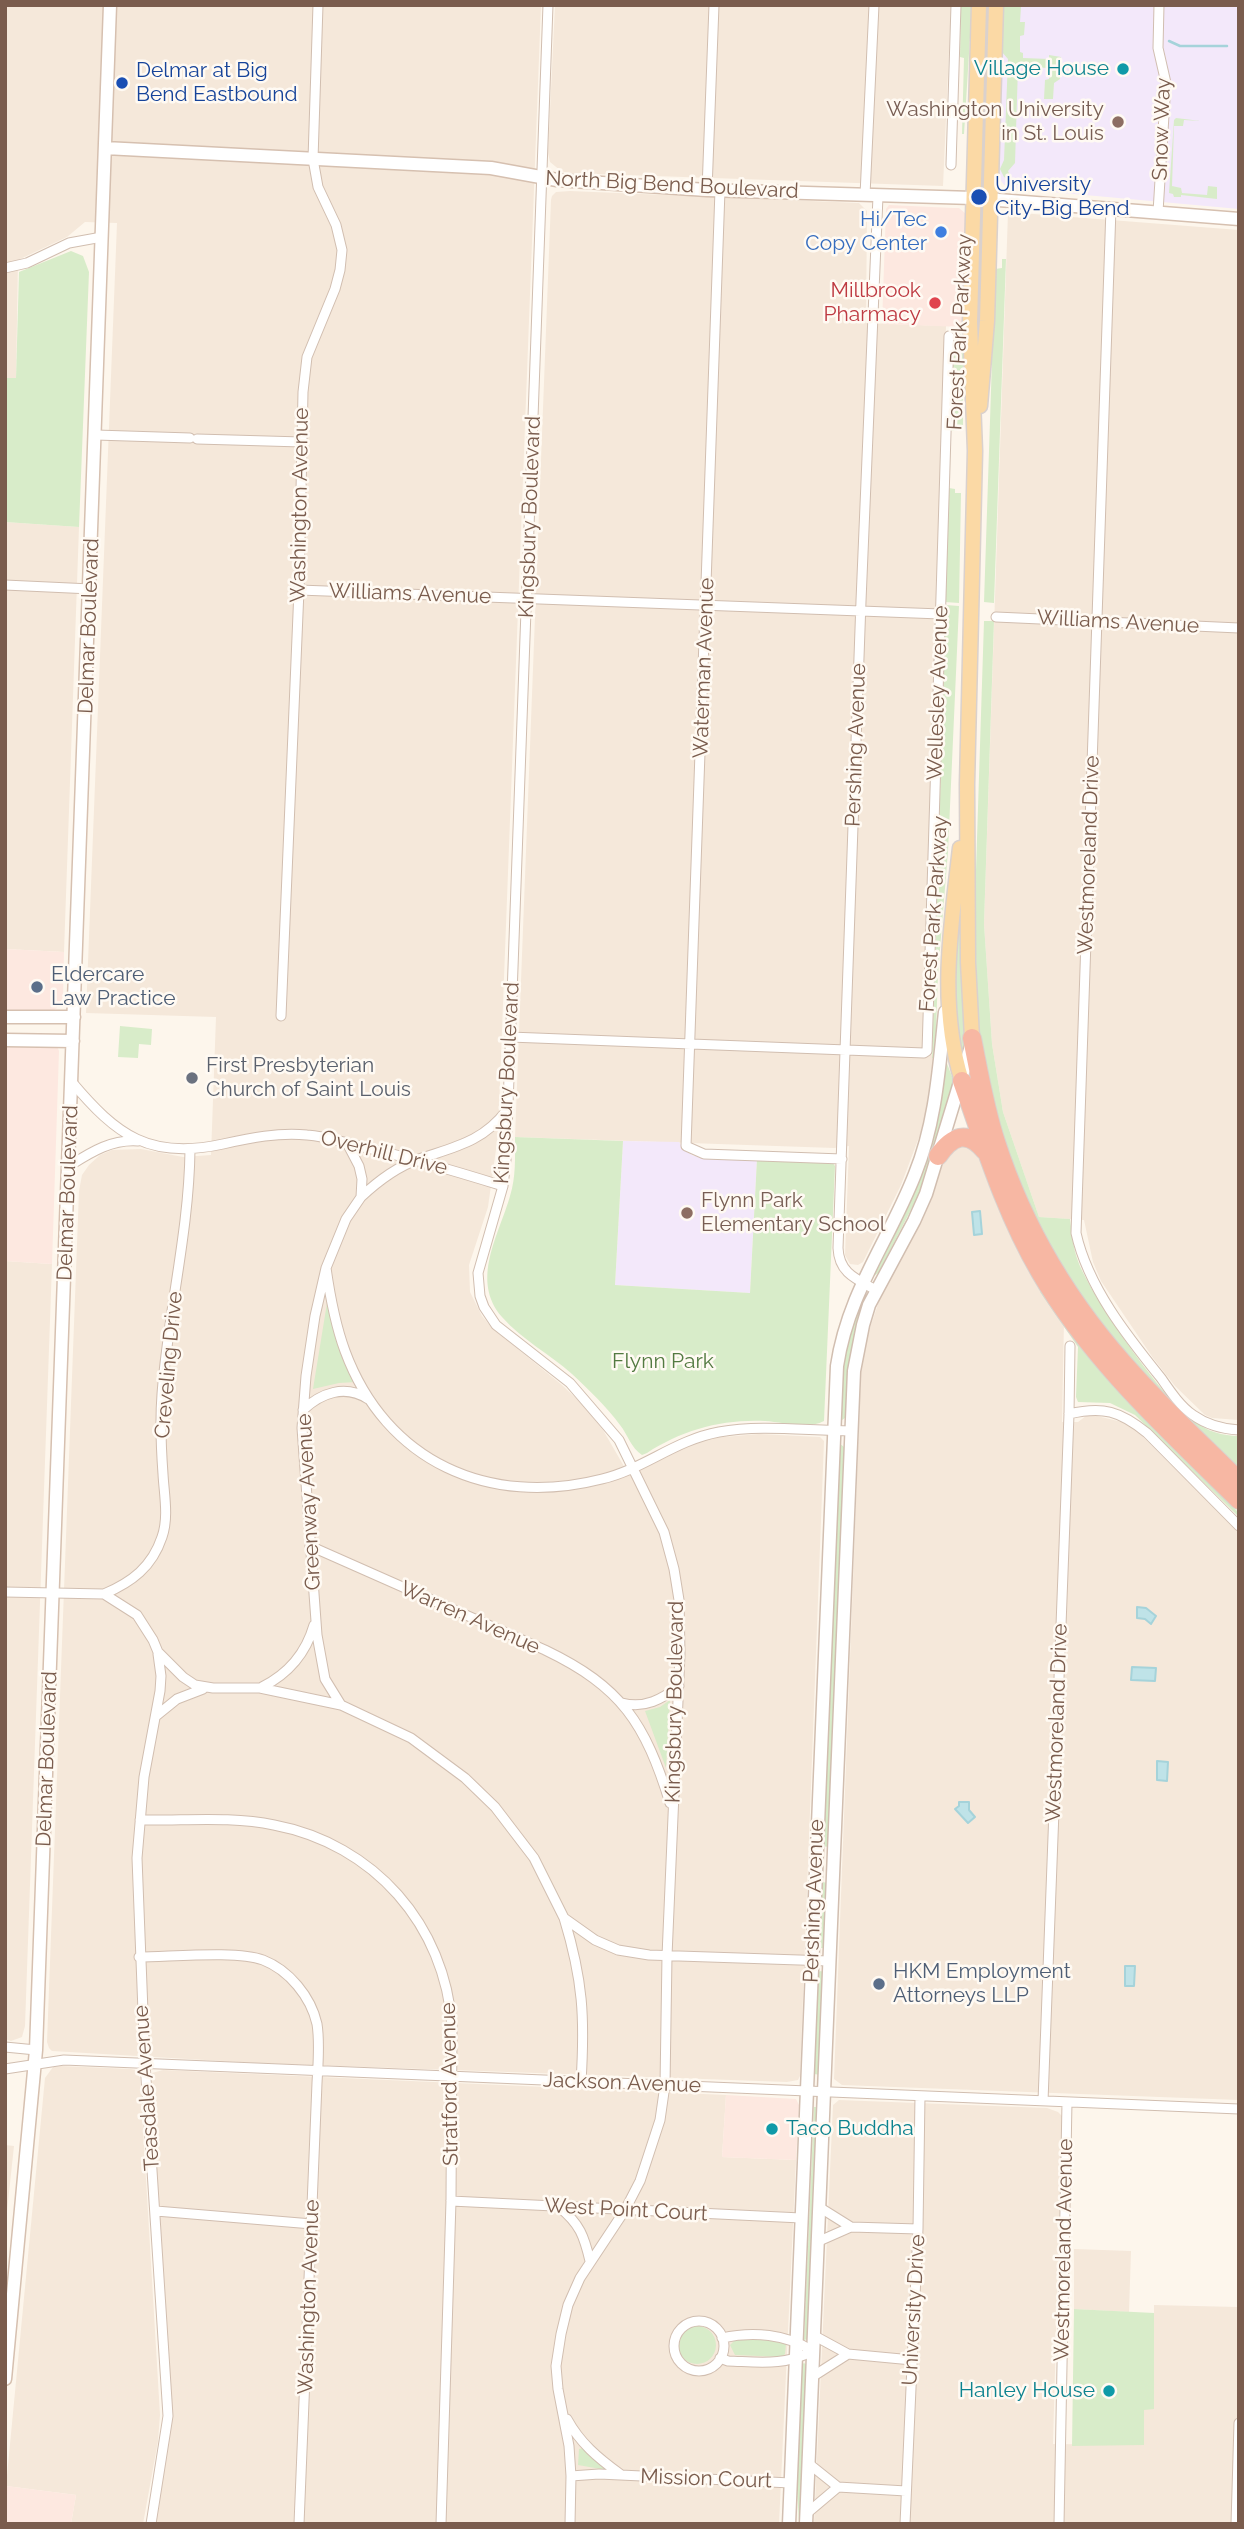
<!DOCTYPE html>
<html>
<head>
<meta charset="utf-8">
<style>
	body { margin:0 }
	#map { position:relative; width:1244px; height:2529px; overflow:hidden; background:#fdf6ec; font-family:Raleway,sans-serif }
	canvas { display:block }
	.frame { position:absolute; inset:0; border:7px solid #7a5c4d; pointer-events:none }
</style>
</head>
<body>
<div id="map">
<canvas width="1244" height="2529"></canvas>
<div class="frame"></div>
</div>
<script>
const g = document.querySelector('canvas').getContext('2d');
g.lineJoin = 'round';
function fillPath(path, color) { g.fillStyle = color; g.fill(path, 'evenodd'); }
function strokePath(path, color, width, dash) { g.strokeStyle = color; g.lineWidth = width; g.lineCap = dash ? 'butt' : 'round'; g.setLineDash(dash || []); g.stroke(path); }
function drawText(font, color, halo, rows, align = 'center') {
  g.font = font + ' Raleway,sans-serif'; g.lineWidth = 5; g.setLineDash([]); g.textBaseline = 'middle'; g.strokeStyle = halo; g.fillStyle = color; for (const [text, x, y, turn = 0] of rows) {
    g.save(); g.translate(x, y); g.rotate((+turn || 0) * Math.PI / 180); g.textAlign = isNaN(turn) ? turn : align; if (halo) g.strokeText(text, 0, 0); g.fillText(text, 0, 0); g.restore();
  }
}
const residential = new Path2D(`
	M5 5H541L498 1135 488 1207 469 1265 470 1292 482 1316 493 1329 562 1385 583 1405 603 1430 629 1475 696 1442 712 1438 759 1434 820 1437 824 1441 800 2076 798 2080 787 2082 256 2063 52 2051 49 2048 47 2042 79 1191 82 1175 89 1165 100 1155 112 1150 141 1149 183 1157 211 1155 216 1017 86 1013 117 223 85 222 67 237 18 260 16 378H5Z
	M555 5H951L943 186 568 173 561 171 550 162 548 153Z
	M570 191 859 203 867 211 866 323 946 326 924 1046 934 1058V1072L927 1116 901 1185 863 1262 858 1265 850 1264 845 1255 849 1146 834 1148 515 1137 551 200 552 196 556 192Z
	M1008 212 1239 230V1420L1212 1418 1205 1415 1175 1386 1153 1358 1101 1281 1093 1262 1084 1220 1039 1217 1003 1112 992 1044 984 924Z
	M5 522 79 527 64 952 5 949Z
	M968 1144 978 1153 1064 1321 1062 1422H1078L1086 1416 1093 1415 1122 1422 1135 1429 1239 1533V2100L842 2085 834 2079 861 1370 868 1334 880 1298 922 1218 945 1156 948 1150Z
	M5 1261 52 1264 25 2026 22 2037 11 2041 5 2039Z
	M61 2066 131 2069 136 2070 140 2078 160 2415 158 2441 143 2524H71L76 2495 6 2486 45 2078 53 2067Z
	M163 2070 726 2095 722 2157 796 2160 779 2524H156L171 2420 151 2077 152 2073Z
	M839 2100 1047 2108 1058 2112 1062 2116 1053 2444 1144 2445V2409H1154V2305L1238 2307 1239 2524H814L833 2105Z
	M5 2145 14 2146 5 2230Z
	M1074 2249 1131 2251 1129 2312 1074 2309Z`);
const commercial = new Path2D(`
	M889 205 953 208H959L966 214 963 327 882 324 886 209Z
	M5 949 64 952 63 997 57 1008 52 1011H5Z
	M5 1044 57 1046 59 1051 52 1264 5 1261Z
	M726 2095 796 2099 799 2105 796 2160 722 2157Z
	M6 2486 76 2495 71 2524H5Z`);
const education = new Path2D(`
	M1000 5H1239V209L1019 189 1004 185 997 175Z
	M623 1141 679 1142 684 1150 694 1156 757 1159 750 1293 615 1285Z`);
const green = new Path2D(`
	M961 5H972L964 134H962L964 58 960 57Z
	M1003 5 1021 7 1020 22H1025L1024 35 1020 36V52L1023 53V58L1049 59V55L1061 57 1060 79 1054 83 1053 99H1044L1045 80 1049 79 1050 68 1018 67 1015 163 1008 171 1011 178H1019L1023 182 1018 185 1004 177 1000 169 1004 160 1008 59 1002 52Z
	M1176 118 1201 121 1184 120 1183 126H1174L1172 186 1181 188 1182 193 1207 195 1208 186 1217 187V199L1181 195V197H1174L1173 194 1169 193 1174 120Z
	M71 251 83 256 89 272 79 527 5 522V378H16L19 272Z
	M1002 259H1006L994 603 984 602 995 269 1002 268Z
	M951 327 963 336V430L950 431 953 332H951Z
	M949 488 955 489V493H961L959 603 945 602Z
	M946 605 959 606 948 851 938 974 935 1058H932Z
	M984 621H994L984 924 992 1044 1003 1112 1039 1217 1070 1219C1072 1233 1073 1248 1078 1261 1090 1295 1164 1401 1194 1421 1206 1431 1223 1436 1239 1436V1471L1123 1353 1058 1266 1006 1158 980 1045 977 1010 975 901Z
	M960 884 966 1036 962 1059 952 1007Z
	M120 1026 152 1029 151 1045 139 1044 138 1058 118 1057Z
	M946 1061 955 1084 921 1190 879 1272 873 1277 871 1276 906 1208Z
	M515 1137 623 1141 615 1285 750 1293 757 1159 832 1162 835 1166 824 1421C808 1430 782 1422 765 1421 722 1419 682 1430 647 1453L642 1455C631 1448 628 1435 620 1425 607 1407 589 1390 572 1374 550 1354 522 1340 502 1317 470 1280 499 1235 510 1196 516 1177 515 1157 515 1137Z
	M1045 1291 1142 1416 1239 1513V1517L1135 1415 1110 1403 1078 1402 1076 1397 1078 1347 1040 1292Z
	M862 1294 866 1299C851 1339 848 1377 845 1418L842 1420H840L843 1355Z
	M327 1303 336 1339 356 1382 339 1383 313 1389Z
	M839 1443 844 1447 829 1847 822 1846Z
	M670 1700 666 1768 645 1711 660 1707Z
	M822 1882 828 1883 825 1948H819Z
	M821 1971 825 1973 821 2075 814 2074 818 1972Z
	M814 2107H818L808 2339 804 2340Z
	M1074 2309 1154 2313V2409L1144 2410V2445L1072 2446Z
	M678 2345a19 19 0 1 1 38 0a19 19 0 1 1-38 0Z
	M736 2339 783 2341 786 2344 785 2354 782 2357 735 2355 730 2345Z
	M804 2363 807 2365 799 2524 796 2469 801 2365Z
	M583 2448 596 2461 612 2471 578 2465 579 2449Z`);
const water = new Path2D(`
	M980 1211 982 1234 974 1235 972 1212Z
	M1137 1607 1146 1608 1156 1616 1151 1624 1145 1619 1137 1618Z
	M1132 1667 1156 1668 1155 1681 1131 1680Z
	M1157 1761 1168 1762 1167 1781 1157 1780Z
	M959 1802H969V1810L975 1817 968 1823 955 1809 959 1806Z
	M1125 1966H1135L1134 1986H1125Z`);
const stream = new Path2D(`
	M1169 41 1180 46H1227`);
const minor = new Path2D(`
	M548 5 506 1160 503 1186 478 1273 480 1296 484 1307 496 1325 570 1383 619 1440 664 1532 674 1569 679 1600 680 1654 667 1956 665 2085 660 2120 640 2181 625 2210 580 2278 568 2305 561 2334 556 2366 558 2389 569 2446 571 2476 570 2524
	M951 165 956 5
	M707 190 714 5
	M720 190 686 1146 704 1154 842 1159
	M865 195 874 5
	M1111 208 1076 1233C1088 1287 1127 1336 1161 1378 1170 1391 1180 1406 1193 1415 1207 1425 1222 1429 1239 1430
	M1158 212 1166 83 1158 48 1159 5
	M5 268 27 263 69 243 102 237
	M96 435 190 438
	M197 439 302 442
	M5 585 91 589
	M299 590 941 614
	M996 617 1239 628
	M281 1016 299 590 303 392 307 357 335 289 340 270 342 250 336 225 318 187 313 159 318 5
	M510 1037 924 1053 927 1051 949 336
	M71 1081C117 1136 150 1160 223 1144 250 1138 279 1132 307 1135 325 1136 342 1142 359 1146 408 1157 455 1171 503 1186
	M69 1166C90 1153 111 1139 138 1141
	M361 1197C378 1181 396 1167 419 1159 454 1147 483 1142 507 1110
	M326 1268C330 1296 335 1324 345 1351 386 1462 489 1508 602 1479 644 1469 675 1440 719 1432 761 1424 808 1431 851 1431
	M876 1290C856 1279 839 1273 838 1248L861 601 878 196
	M303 1410C321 1393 345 1384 368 1399
	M1069 1414C1103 1406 1120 1411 1147 1433L1239 1526
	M310 1546 545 1650C622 1687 645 1723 670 1803
	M5 1592 104 1594 137 1615 153 1640 158 1652 183 1677 195 1685 213 1688H260L341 1705 411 1738 465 1778 495 1807 534 1858 564 1918 595 1940 618 1950 649 1955 829 1961
	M104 1594C132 1582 152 1567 162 1537 169 1517 164 1494 163 1474 161 1447 160 1420 162 1394 168 1312 189 1232 190 1150
	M262 1687C288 1674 306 1653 314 1625
	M622 1703C645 1709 662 1699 679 1686
	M341 1705 325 1679 317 1635 302 1428 306 1376 315 1316 326 1268 346 1219 361 1197 362 1179 359 1166 347 1143
	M156 1716 177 1699 203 1689
	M140 1820C184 1821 231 1816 274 1825 374 1844 445 1925 452 2026L451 2201 441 2524
	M564 1918C583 1980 585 2018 581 2082
	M139 1957C169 1957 238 1950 263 1960 289 1970 311 1997 317 2024 320 2043 318 2064 317 2083L299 2524
	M5 2047 36 2050
	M5 2069 64 2060 1239 2109
	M1043 2101 1069 1414 1070 1346
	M451 2201 801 2218
	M559 2207C580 2224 584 2236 590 2261
	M819 2207 851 2227
	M156 2211 312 2224
	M817 2242 851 2227 918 2229
	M674 2346a25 25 0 1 1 50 0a25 25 0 1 1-50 0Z
	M813 2335 848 2354 912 2360
	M722 2338C753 2331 786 2334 813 2351
	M720 2358 728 2361C760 2362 784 2366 813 2351
	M812 2377 848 2354
	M567 2419C580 2443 598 2458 620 2474
	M808 2463 838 2487 906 2491
	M571 2476 599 2474 791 2483
	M806 2514 838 2487
	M151 2524 168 2416 145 2063 137 1858 144 1777 160 1691 161 1676 158 1654
	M905 2524 918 2229 920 2096
	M1059 2524 1067 2102
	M1236 2524 1239 2423`);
const tertiary = new Path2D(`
	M789 2524 837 1366C848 1292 889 1241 915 1174 936 1122 939 1067 945 1012
	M806 2524 854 1371 863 1325 869 1305 914 1221 926 1194 971 1046`);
const secondary = new Path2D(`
	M105 148 491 168 557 180 707 190 973 198 1239 219
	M5 1017H74
	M5 1040 73 1041
	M5 2379 36 2050 110 5`);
const primary = new Path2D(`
	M980 406 987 321 996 5
	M960 848C951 926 938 1005 962 1081
	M972 1038 968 962 967 784 975 451 970 322 979 5`);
const motorway = new Path2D(`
	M972 1038C979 1073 985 1109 996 1142 1024 1229 1072 1308 1134 1375 1167 1412 1204 1446 1239 1481
	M962 1081C985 1146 1005 1212 1040 1272 1091 1360 1167 1429 1239 1500
	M938 1156C952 1136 967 1129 985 1151`);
const markers = [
	[1123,69,7,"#0f9aa8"],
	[122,83,7,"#1a4fb4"],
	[1118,122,7,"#8d6e63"],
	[979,197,9,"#1a4fb4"],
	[941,232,7,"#3f7fe0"],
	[935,303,7,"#e0444e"],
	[37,987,7,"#5c6f8a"],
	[192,1078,7,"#6b7280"],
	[687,1213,7,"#8d6e63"],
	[879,1984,7,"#5c6f8a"],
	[772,2129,7,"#0f9aa8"],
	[1109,2391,7,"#0f9aa8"]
];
const cultureNames = [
	["Village House",1109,69],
	["Taco Buddha",786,2129,"left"],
	["Hanley House",1095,2391]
];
const transitNames = [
	["Delmar at Big",136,71],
	["Bend Eastbound",136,95],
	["University",995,185],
	["City-Big Bend",995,209]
];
const educationNames = [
	["Washington University",1104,110],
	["in St. Louis",1104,134],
	["Flynn Park",701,1201,"left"],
	["Elementary School",701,1225,"left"]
];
const streetNames = [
	["Snow Way",1162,129,-88],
	["North Big Bend Boulevard",672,185,3],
	["Forest Park Parkway",960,332,-87],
	["Washington Avenue",300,505,-89],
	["Kingsbury Boulevard",530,517,-88],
	["Williams Avenue",410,594,2],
	["Williams Avenue",1118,622,3],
	["Delmar Boulevard",89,626,-88],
	["Waterman Avenue",704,668,-88],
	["Wellesley Avenue",938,693,-88],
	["Pershing Avenue",856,745,-88],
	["Westmoreland Drive",1089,855,-88],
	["Forest Park Parkway",934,914,-86],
	["Kingsbury Boulevard",507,1083,-87],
	["Overhill Drive",384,1153,14],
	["Delmar Boulevard",68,1193,-88],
	["Creveling Drive",169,1365,-85],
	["Greenway Avenue",309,1502,-93],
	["Warren Avenue",470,1618,24],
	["Kingsbury Boulevard",675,1702,-89],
	["Westmoreland Drive",1057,1723,-88],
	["Delmar Boulevard",47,1759,-88],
	["Pershing Avenue",814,1901,-88],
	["Jackson Avenue",622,2083,2],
	["Stratford Avenue",450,2084,-91],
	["Teasdale Avenue",147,2088,-94],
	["West Point Court",626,2210,3],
	["Westmoreland Avenue",1064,2250,-89],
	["Washington Avenue",309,2297,-88],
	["University Drive",914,2310,-87],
	["Mission Court",706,2479,2]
];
const shopNames = [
	["Hi/Tec",927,220],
	["Copy Center",927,244]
];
const healthNames = [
	["Millbrook",921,291],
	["Pharmacy",921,315]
];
const serviceNames = [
	["Eldercare",51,975],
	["Law Practice",51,999],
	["HKM Employment",893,1972],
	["Attorneys LLP",893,1996]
];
const worshipNames = [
	["First Presbyterian",206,1066],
	["Church of Saint Louis",206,1090]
];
const parkNames = [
	["Flynn Park",663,1362]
];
fillPath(residential, '#f5e8da');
fillPath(commercial, '#fde8e0');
fillPath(education, '#f3e8fa');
fillPath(green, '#d8ecc9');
fillPath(water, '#bfe3e8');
strokePath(water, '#a5d3da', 2);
strokePath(stream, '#a5d3da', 2.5);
strokePath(minor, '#d1beb0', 11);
strokePath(tertiary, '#d1beb0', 15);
strokePath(secondary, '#d6c0b0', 15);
strokePath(primary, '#dad1cd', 17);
strokePath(motorway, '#dad1cd', 20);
strokePath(minor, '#fff', 9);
strokePath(tertiary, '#fff', 12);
strokePath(secondary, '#fff', 12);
strokePath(primary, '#fbd9a5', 14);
strokePath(motorway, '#f7b7a3', 18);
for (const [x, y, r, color] of markers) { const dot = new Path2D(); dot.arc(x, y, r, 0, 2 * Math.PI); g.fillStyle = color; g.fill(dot); strokePath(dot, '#fffaf3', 2.5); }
drawText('21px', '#0d838f', '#fffaf3', cultureNames, 'right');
drawText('21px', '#164399', '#fffaf3', transitNames, 'left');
drawText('21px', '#785e54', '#fffaf3', educationNames, 'right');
drawText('21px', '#7a5c4d', '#fffaf3', streetNames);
drawText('21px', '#366cbe', '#fffaf3', shopNames, 'right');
drawText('21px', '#be3a42', '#fffaf3', healthNames, 'right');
drawText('21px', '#4e5e75', '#fffaf3', serviceNames, 'left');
drawText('21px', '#5b616d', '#fffaf3', worshipNames, 'left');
drawText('21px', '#537a41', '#fffaf3', parkNames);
</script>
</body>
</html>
